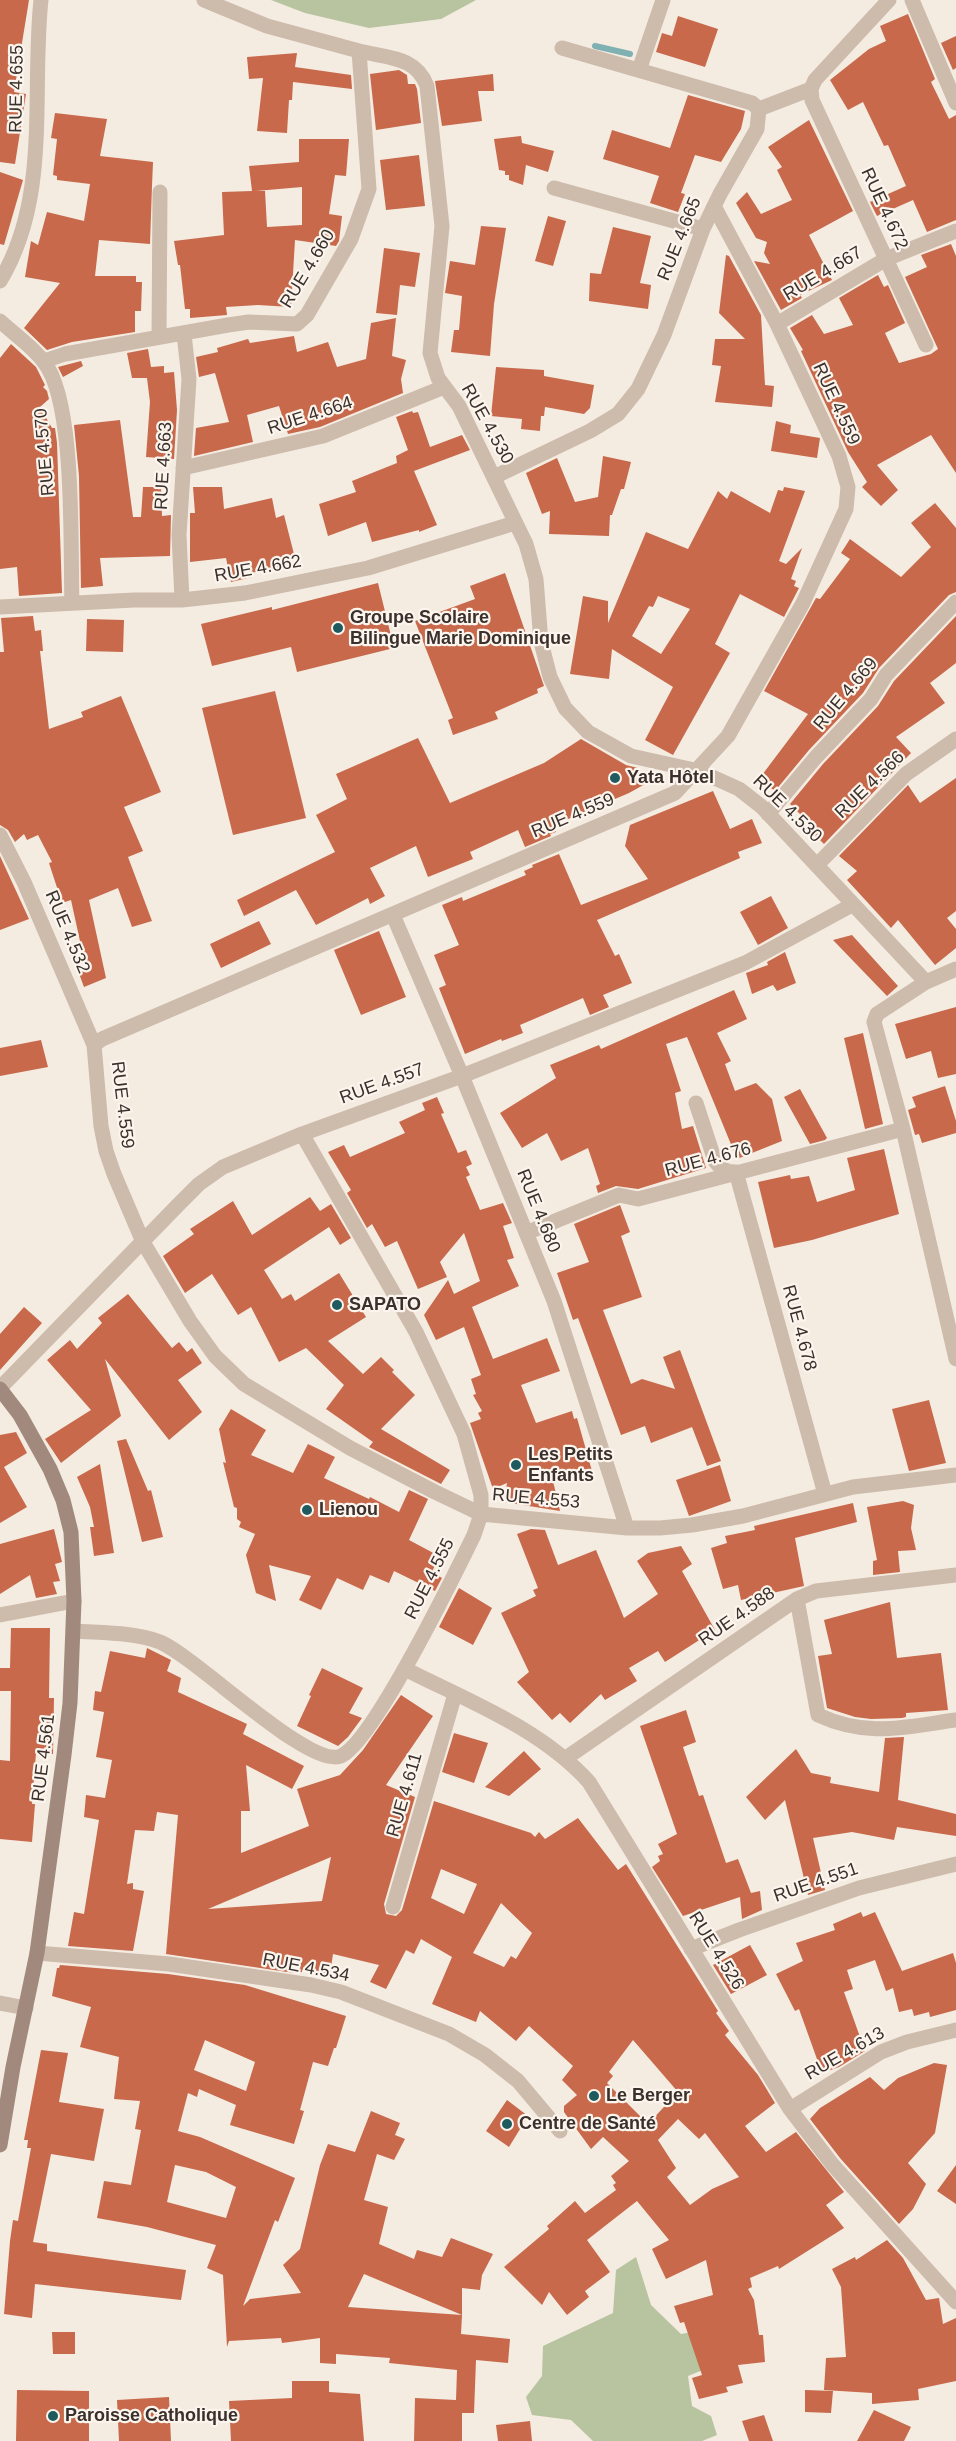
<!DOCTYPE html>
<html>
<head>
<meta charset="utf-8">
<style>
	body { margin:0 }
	canvas { display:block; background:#f4ebe1 }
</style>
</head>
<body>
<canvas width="956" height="2441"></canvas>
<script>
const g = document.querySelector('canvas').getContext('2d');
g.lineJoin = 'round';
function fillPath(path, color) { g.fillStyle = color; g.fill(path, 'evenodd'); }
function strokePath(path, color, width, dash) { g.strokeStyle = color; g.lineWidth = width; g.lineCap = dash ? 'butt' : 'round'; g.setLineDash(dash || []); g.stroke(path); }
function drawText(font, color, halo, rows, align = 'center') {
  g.font = font + ' Arial,sans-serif'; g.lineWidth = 4.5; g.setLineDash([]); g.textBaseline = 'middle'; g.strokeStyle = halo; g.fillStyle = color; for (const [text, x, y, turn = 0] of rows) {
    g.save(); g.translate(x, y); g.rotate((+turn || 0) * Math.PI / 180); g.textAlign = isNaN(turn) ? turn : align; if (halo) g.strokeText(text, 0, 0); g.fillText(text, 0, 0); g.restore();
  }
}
const green = new Path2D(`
	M271 0H476L441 19 369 28 305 13Z
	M636 2257 651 2305 681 2334 722 2327 723 2362 688 2376 692 2406 711 2416 717 2435 702 2441H593L571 2420 532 2415 526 2397 542 2376 543 2346 613 2313 616 2270Z`);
const stream = new Path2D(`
	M595 46 630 54`);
const building = new Path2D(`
	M0 0H29L14 92 26 94 15 164 0 162Z
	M908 14 935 79 931 82 949 119 956 115V220L927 232 913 200 877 216 870 202 906 186 888 145 884 146 863 102 848 110 830 80 869 49 886 41 880 26Z
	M678 16 718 29 705 67 656 52 662 33 672 36Z
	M956 36V68L953 70 941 43Z
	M297 53 295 67 351 75 352 89 293 82 292 100H289L287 133 257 131 263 78 249 79 247 57Z
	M399 70 407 75 408 84H415L417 89 421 123 376 130 370 74Z
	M493 74 494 91H478L482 121 442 126 435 81Z
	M688 95 745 111 741 129 721 162 695 155 681 193 685 194 678 212 650 203 659 176 603 159 612 130 670 148Z
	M55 113 107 119 100 156 153 162 152 186 150 244 99 240 95 276H136V282H142L141 311H135V332L72 342 47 350 24 328 60 283 25 277 31 241 38 245 47 212 84 221 90 184 57 180V176L53 175 57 139 51 138Z
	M809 120 853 211 809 235 832 280 800 295 802 298 781 310 754 261 770 264 764 253 767 242 756 238 736 203 747 192 761 214 792 200 777 170 782 167 768 147Z
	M521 136 522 143 554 151 548 172 526 165 523 185 509 180V175H505V171L499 170 494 139Z
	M299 139H349L346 176 335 175 329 214 342 216 339 241 336 246 295 240 291 307 258 305 226 307 227 315 190 318V309H185L180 265H178L174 241 224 235 222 192 252 191 249 166 299 162ZM302 187V225L267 227 265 191H256Z
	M419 155 425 206 386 210 380 160Z
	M0 172 23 180 4 245 0 244Z
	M548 216 566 221 553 266 535 261Z
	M481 226 506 228 494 304 490 356 451 352 454 330H459L462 296 445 293 450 261 475 265Z
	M613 227 651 236 640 283 651 285 648 309 589 301 590 273 601 274Z
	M951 244 956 256V473L931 435 877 465 898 490 881 506 862 487 867 482 848 452 801 351 803 350 790 328 812 315 824 334 853 325 839 298 878 275 884 287 888 285 905 323 885 333 899 363 931 354 938 349 905 277 927 267 921 255Z
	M384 248 420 253 415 287 400 285 397 315 376 313Z
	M726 255 729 256 761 315 765 385 774 386 772 407 715 402 721 366 712 365 715 339H745L719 313Z
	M396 318 392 356 406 360 401 379 403 393 320 427 288 434 279 406 247 415 253 442 194 456 196 428 229 422 215 373 199 377 196 357 218 352 217 348 248 339 250 343 294 336 297 352 328 342 337 367 366 359 371 323Z
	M11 344 36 367 45 385 43 387 47 391 49 399 40 407 52 428H55L57 443 62 593 19 596 17 567 0 569V358Z
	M148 349 151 367 164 366V373L174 372 177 410 174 459 146 457 150 402 147 378H132L127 353Z
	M81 361 83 366 63 377 58 367Z
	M496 367 544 370V376L594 385 590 408 584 414 545 407 544 416H541L540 431 521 429 522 419 491 416Z
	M412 411 413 413 418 412 430 447 462 435 470 450 414 471 437 525 419 532V530L372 542 366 522 328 536 319 504 356 492 352 481 397 463 396 456 408 450 396 417Z
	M120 420 133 517H141L143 487H161L162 516 171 515 170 556 100 558 103 586 81 588 79 476 74 425Z
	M776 421 791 425 790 433 820 438 817 458 771 451Z
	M603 456 631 462 624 489H621L612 515H610L609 536 549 534 550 511 542 514 526 473 557 458 575 502 598 497Z
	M193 487H222L224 509 272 498 276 518 284 515 295 558 278 561 279 567 251 573 252 577 231 582 226 558 190 562V513H195Z
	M784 487 805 491 779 561 786 564 802 548 791 579 796 581 794 586 799 588 784 617 740 594 715 644 730 653 673 755 645 740 673 687 612 649 609 679 570 674 583 596 608 601V623L646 532 688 549 718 491 727 499 731 491 770 513 778 490 783 491ZM658 596 690 609 661 654 632 636 649 606 653 607Z
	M935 503 956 528V592L949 595 879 668 863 693 809 750 775 791 759 779 808 714 764 691 816 598 820 599 850 559 841 553 850 539 901 577 931 547 911 523Z
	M505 573 544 686 537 689 538 693 495 712 498 719 453 735 448 720 453 718 415 621 475 599 470 586Z
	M378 583 394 648 297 672 291 647 212 666 201 624 272 607V610Z
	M33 616 35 631 41 630 43 651H40L49 729 83 717 81 712 121 696 161 792 124 807 143 851 128 857 152 921 132 927 118 888 89 900 106 978 84 987 77 968 85 964 71 900 62 903 49 863 52 862 38 835 27 840 24 834 15 842 8 830 0 825V652H4L1 618Z
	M956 616V663L930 683 945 703 896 737 911 753 824 844 810 830 813 827 790 804 823 764 878 706 894 681Z
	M87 619 124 620 123 652 86 651Z
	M275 691 306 818 233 835 202 708Z
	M418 738 450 803 544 763 581 739 626 765 638 768 647 783 629 793 554 825 556 832 550 834 551 836 525 847 518 830 470 852 473 859 428 877 416 846 370 868 385 896 370 904 368 898 316 925 296 890 244 916 237 900 335 852 316 815 347 799 336 774Z
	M956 778V911L947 918 956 929V948L935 965 898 920 891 928 847 880 857 871 839 856 908 785 920 803Z
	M713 791 730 829 752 819 762 843 738 852 740 858 597 920 615 956 619 954 632 983 603 995 609 1007 590 1015 583 998 520 1025 523 1033 502 1041 501 1039 465 1054 439 988 446 985 434 955 459 945 442 905 462 897 463 901 526 875 524 871 533 867 532 865 559 854 581 905 648 879 625 846 630 825Z
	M0 856 29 919 0 930Z
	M771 896 788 928 758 945 740 912Z
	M259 921 271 944 221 968 210 944Z
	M379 931 406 997 361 1015 334 950Z
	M852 935 898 986 887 996 833 940Z
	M785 952 796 983 777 991 773 985 752 994 746 973 768 965 767 962Z
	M734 990 747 1019 717 1033 731 1061 725 1064 735 1091 756 1083 772 1099 782 1141 737 1159 687 1037 666 1044 681 1091 675 1093 682 1129 693 1126 706 1168 638 1189 616 1186 598 1193 596 1186 600 1184 588 1148 561 1161 547 1133 522 1148 500 1113 556 1078 550 1065 599 1045 601 1049Z
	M956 1007V1074L938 1078 931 1051 906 1059 895 1024Z
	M863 1033 883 1124 865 1129 844 1038Z
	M41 1040 48 1067 0 1076V1048Z
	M945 1086 956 1121V1133L922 1143 919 1134 915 1135 908 1110 916 1107 912 1097Z
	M800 1089 827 1138 825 1140 810 1144 784 1097Z
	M437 1097 444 1113 441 1114 458 1153 466 1150 472 1164 466 1167 470 1175 466 1177 480 1210 503 1203 512 1223 503 1226 514 1258 507 1260 519 1286 472 1307 493 1359 547 1338 560 1371 521 1385 536 1423 572 1411 574 1419 577 1418 592 1471 553 1481 560 1511 504 1502 507 1483 493 1489 470 1423 481 1419 478 1413 482 1411 473 1395 476 1394 471 1379 481 1375 464 1327 436 1340 424 1315 448 1280 454 1294 480 1281 464 1233 440 1262 447 1277 418 1289 397 1241 385 1247 372 1224 367 1228 347 1193 351 1190 328 1152 344 1145 350 1157 405 1133 399 1122 425 1110 422 1103Z
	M884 1149 899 1214 812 1240 774 1248 758 1182 790 1175 791 1179 809 1176 817 1202 855 1190 847 1158Z
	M310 1197 320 1211 331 1204 351 1238 340 1245 329 1227 264 1270 282 1299 291 1294 295 1301 339 1273 366 1317 328 1341 363 1374 381 1357 394 1370 392 1372 415 1395 381 1429 450 1470 441 1484 369 1447 373 1442 326 1409 344 1385 306 1348 279 1362 251 1307 238 1315 212 1274 185 1293 163 1256 194 1234 190 1229 233 1201 252 1235Z
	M620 1205 630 1232 621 1236 642 1297 603 1310 631 1384 642 1379 675 1389 663 1357 680 1350 721 1461 707 1466 692 1427 651 1443 645 1426 621 1435 578 1318 573 1320 557 1273 589 1262 574 1224Z
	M128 1294 172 1348 179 1342 187 1352 192 1348 202 1363 178 1380 202 1412 169 1440 105 1359 121 1416 61 1463 45 1439 91 1410 47 1360 70 1340 77 1349 102 1323 98 1318Z
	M24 1307 42 1323 0 1370V1334Z
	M929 1400 946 1463 909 1471 892 1409Z
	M231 1409 266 1430 251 1455 293 1473 308 1444 335 1457 324 1478 369 1499 370 1497 399 1512 409 1490 428 1499 409 1540 439 1556 432 1572 442 1578 435 1591 394 1571 389 1583 370 1575 363 1590 337 1578 321 1610 299 1600 311 1576 269 1565 276 1601 256 1593 246 1555 255 1534 239 1527 241 1522 237 1519V1508L234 1507 223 1462 226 1463 219 1429Z
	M16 1432 27 1453 4 1467 27 1507 0 1523V1435Z
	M126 1439 148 1491 151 1490 163 1537 142 1542 117 1441Z
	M100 1464 114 1553 94 1556 90 1527H94L90 1507 77 1477Z
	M720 1465 731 1501 689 1516 676 1480Z
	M903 1501 914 1505 911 1528 916 1550 898 1551 900 1572 873 1575V1561L877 1560 867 1507Z
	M853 1503 857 1522 795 1538 804 1586 741 1600 738 1585 723 1589 711 1548 727 1543 725 1536 755 1530 754 1526Z
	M54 1529 62 1562 55 1564 60 1581 53 1582 57 1594 36 1598 30 1575 0 1594V1544Z
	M531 1529 545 1530 558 1565 596 1550 624 1618 658 1594 637 1561 648 1553 681 1546 692 1564 682 1571 715 1630 665 1662 658 1651 629 1668 637 1681 605 1700 601 1694 570 1723 560 1713 552 1720 517 1682 529 1672 501 1613 536 1596 533 1590 538 1588 517 1534Z
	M459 1588 492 1608 473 1645 439 1627Z
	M890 1602 897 1658 941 1653 948 1710 906 1713V1717L902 1718 871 1719 855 1717 827 1708 818 1656 832 1654 824 1620Z
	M11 1628H50L49 1698H54L53 1754 36 1753 32 1804H35L32 1842 0 1839V1760L10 1761 11 1691H0V1668H10Z
	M147 1648 171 1660 167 1671 181 1678 178 1692 247 1724 243 1734 304 1766 292 1789 246 1765 250 1811H241V1853L309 1826 297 1789 340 1775 363 1750 401 1695 433 1716 386 1785 415 1797 384 1904 386 1914 396 1916 402 1910 434 1801 531 1833 535 1837 539 1832 545 1839 578 1818 618 1870 626 1864 718 2011 716 2013 729 2031 725 2035 758 2075 775 2103 745 2126 766 2152 796 2132 844 2192 826 2205 844 2228 779 2269 778 2266 750 2278 752 2287 748 2289 754 2300 759 2335H763L765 2362 738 2365 743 2383 726 2387 728 2392 699 2399 692 2378 702 2375 684 2322 680 2323 674 2306 713 2295 706 2260 666 2279 652 2249 669 2240 637 2201 587 2240 610 2272 585 2291 589 2297 567 2315 549 2292 542 2305 504 2267 549 2229 547 2226 575 2201 585 2213 616 2190 613 2185 616 2183 611 2176 629 2161 603 2137 591 2149 564 2112V2106L577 2095 562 2080 573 2066 529 2026 516 2041 480 2011 476 2022 432 2004 452 1957 421 1939 414 1954 406 1950 386 1989 370 1982 379 1965 333 1954 330 1974 302 1970V1972L294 1973 166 1954 178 1815 157 1812 154 1831 135 1830 127 1884 133 1883V1889L144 1891 133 1951 68 1946 74 1912 84 1914 99 1820 84 1817 86 1795 105 1798 112 1760 96 1757 104 1712 93 1710 95 1691 101 1692 110 1651 145 1658ZM331 1857 322 1901 208 1909ZM441 1869 477 1884 464 1914 431 1898ZM501 1903 532 1933 516 1959 511 1956 504 1967 473 1953ZM633 2040 678 2092 648 2124 607 2083 613 2076 609 2072ZM678 2119 699 2139 705 2133 739 2177 712 2189 690 2205 667 2177 676 2168 658 2140Z
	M322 1668 363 1688 349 1713 362 1718 348 1737 338 1746 297 1726 311 1696 309 1695Z
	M686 1710 696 1742 683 1747 699 1796 703 1795 726 1863 738 1859 751 1893 760 1891 762 1910 742 1919 740 1897 683 1916 652 1867 660 1861 658 1856 663 1854 658 1844 677 1834 640 1726Z
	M454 1733 488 1743 474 1783 442 1772Z
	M904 1737 898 1800 956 1814V1836L897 1827 894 1840 852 1832 813 1838 825 1890 808 1895 785 1800 765 1820 746 1797 796 1749 811 1773 831 1777 830 1783 879 1792 885 1738Z
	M524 1751 541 1769 509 1796 485 1787Z
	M861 1912 863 1917 875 1912 902 1971 953 1953 956 1963V2010L930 2017 929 2012 914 2016 912 2009 899 2012 893 1988 886 1991 875 1960 847 1970 853 1989 844 1992 865 2051 839 2067 822 2073 799 2009 795 2011 776 1974 803 1961 796 1943 835 1930 833 1924Z
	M750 1945 767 1975 731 1994 713 1965Z
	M60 1965 168 1974 245 1985 346 2016 336 2048H334L328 2066 313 2062 300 2110 304 2111 294 2144 230 2125 236 2105 199 2089 197 2097 188 2093 178 2131 200 2137 295 2178 278 2222 275 2220 243 2306 250 2299 301 2293 283 2265 300 2249 320 2165 328 2144 355 2152 371 2111 400 2123 395 2135 405 2139 394 2160 377 2154 364 2200 388 2207 379 2244 414 2259 417 2250 442 2257 451 2238 493 2254 482 2275 480 2290 462 2288V2315L364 2274 348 2307 462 2315 461 2334 510 2339 508 2363 476 2360 474 2413H462V2441H414L415 2398 456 2400 457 2370 389 2363 390 2358 336 2354V2364L320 2363V2338L282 2343 281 2338 229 2341 227 2347 223 2275 207 2268 216 2245 147 2227 97 2218 104 2181 131 2185 141 2130 135 2129 140 2101 114 2099 119 2057 80 2047 91 2007 52 1996 57 1968H59ZM205 2040 255 2062 246 2091 194 2070ZM175 2165 206 2172 236 2187 226 2218 167 2202Z
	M41 2050 68 2053 59 2102 104 2109 94 2161 51 2154 33 2242 47 2244V2251L186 2270 181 2300 35 2284 32 2318 4 2314 10 2241 13 2220 18 2221 31 2148H27L28 2140H24Z
	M934 2063 947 2065 935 2133 908 2163 926 2184 913 2209 899 2224 840 2158 810 2119 820 2108 870 2077 884 2090 898 2078Z
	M507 2100 528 2116 509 2147 486 2131Z
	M956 2165V2204L937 2191Z
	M887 2240 903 2258 926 2300 939 2298 943 2324 956 2318V2381L918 2389 919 2400 872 2404V2393L824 2390 826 2358 846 2357 841 2287 832 2269 855 2257 856 2260Z
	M52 2332H75V2354H53Z
	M292 2381H329V2392L360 2394 364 2441H231L229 2401 292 2398Z
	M17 2390 89 2391V2441H16Z
	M805 2390 833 2391 831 2413 805 2412Z
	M169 2397 171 2441H119L117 2400Z
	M874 2410 911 2427 904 2441H857Z
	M764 2415 773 2441H749L742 2421Z
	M530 2421 532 2441H498L496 2425Z`);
const street = new Path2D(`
	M912 0 956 103
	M562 48 752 103 759 109
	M359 51C387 58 416 56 427 86L442 226 430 353 438 378 459 406 526 544 536 579 541 642 550 677 565 708 588 732 631 756 699 771 739 789 762 807 926 982 877 1014 874 1022 903 1129 956 1359
	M639 70 663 0
	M811 89 812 100 926 345
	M554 188 703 229
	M714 206 777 324 839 456 848 487 846 509 803 603 728 736 675 793 102 1039 94 1045 101 1126 106 1151 114 1174 143 1242 190 1321 215 1356 244 1384 350 1448 435 1492 481 1514 627 1528H660L692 1525 743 1516 853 1487 956 1475
	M0 281C51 197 31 93 41 0
	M0 321C14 334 33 347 44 362 76 402 70 549 72 603
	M777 324 886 259 956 231
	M159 337 160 192
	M44 361 65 354 228 325 249 322 297 324 307 315 351 239 369 189 359 51 267 26 204 0
	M183 468 323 436 444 387
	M494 477 590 431 618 414 638 389 664 335 703 229 720 194 757 129 759 109 811 89 815 80 889 0
	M182 600 179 535 189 379 184 334
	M0 607 134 600H182L245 593 368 568 515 523
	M768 814 816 757 871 699 886 675 956 602
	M0 835 24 882 94 1045
	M817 865 906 774 956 739
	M393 915 462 1076 554 1301 627 1528
	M926 982 956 969
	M696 1103 715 1161C721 1169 726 1172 736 1172L825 1494
	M526 1233 619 1195 638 1199 903 1129
	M0 1388 179 1204 199 1184 223 1167 302 1134 462 1076 745 963 852 905
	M797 1599 818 1715C868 1738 904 1727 956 1720
	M0 1615 74 1601
	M74 1631C101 1633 134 1632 160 1642 196 1657 310 1770 341 1756 373 1742 455 1574 474 1535L481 1514V1495L464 1434 416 1332 302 1134
	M405 1669C468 1701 540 1728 589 1782L790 2109 832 2164 956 2302
	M566 1758 797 1599 816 1591 956 1575
	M393 1907 455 1694
	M691 1949 739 1930 859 1888 956 1864
	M37 1953 169 1964 311 1985 341 1992 449 2034 485 2055 518 2081 560 2131
	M0 2003 26 2008
	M790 2109 881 2052 907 2042 956 2030`);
const secondary = new Path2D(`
	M0 1389 20 1415 50 1469 63 1500 71 1532 74 1601 70 1703 64 1755 37 1953 13 2067 0 2145`);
const markers = [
	[338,628,6,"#1f5a5e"],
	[615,778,6,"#1f5a5e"],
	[337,1305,6,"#1f5a5e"],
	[516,1465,6,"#1f5a5e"],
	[307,1510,6,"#1f5a5e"],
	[594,2096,6,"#1f5a5e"],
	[507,2124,6,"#1f5a5e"],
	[53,2416,6,"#1f5a5e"]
];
const streetNames = [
	["RUE 4.655",17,89,-89],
	["RUE 4.672",884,209,65],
	["RUE 4.665",680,239,-68],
	["RUE 4.660",308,269,-59],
	["RUE 4.667",823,274,-31],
	["RUE 4.559",836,404,65],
	["RUE 4.664",310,416,-18],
	["RUE 4.530",487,424,61],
	["RUE 4.570",45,452,-95],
	["RUE 4.663",164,466,-87],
	["RUE 4.662",258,569,-10],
	["RUE 4.669",846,694,-50],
	["RUE 4.566",870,785,-44],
	["RUE 4.530",787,809,44],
	["RUE 4.559",573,816,-23],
	["RUE 4.532",67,932,67],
	["RUE 4.557",382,1084,-20],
	["RUE 4.559",122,1105,83],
	["RUE 4.676",708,1160,-15],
	["RUE 4.680",538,1211,68],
	["RUE 4.678",799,1328,75],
	["RUE 4.553",536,1499,5],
	["RUE 4.555",430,1579,-63],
	["RUE 4.588",737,1617,-35],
	["RUE 4.561",44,1758,-83],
	["RUE 4.611",405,1795,-74],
	["RUE 4.551",816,1883,-19],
	["RUE 4.526",716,1951,58],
	["RUE 4.534",306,1968,11],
	["RUE 4.613",845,2054,-30]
];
const poiNames = [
	["Groupe Scolaire",350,618],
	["Bilingue Marie Dominique",350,639],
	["Yata Hôtel",627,778],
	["SAPATO",349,1305],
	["Les Petits",528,1455],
	["Enfants",528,1476],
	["Lienou",319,1510],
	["Le Berger",606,2096],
	["Centre de Santé",519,2124],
	["Paroisse Catholique",65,2416]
];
fillPath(green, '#b8c4a0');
strokePath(stream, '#7fb0b2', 6);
fillPath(building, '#c8694b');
strokePath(street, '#cdbbac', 15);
strokePath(secondary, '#a18a7d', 15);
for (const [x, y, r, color] of markers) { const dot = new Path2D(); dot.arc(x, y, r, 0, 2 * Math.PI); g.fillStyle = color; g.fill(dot); strokePath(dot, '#fbf5ee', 2); }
drawText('18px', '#3b302b', '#fbf5ee', streetNames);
drawText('bold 18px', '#3b302b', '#fbf5ee', poiNames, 'left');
</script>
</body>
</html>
